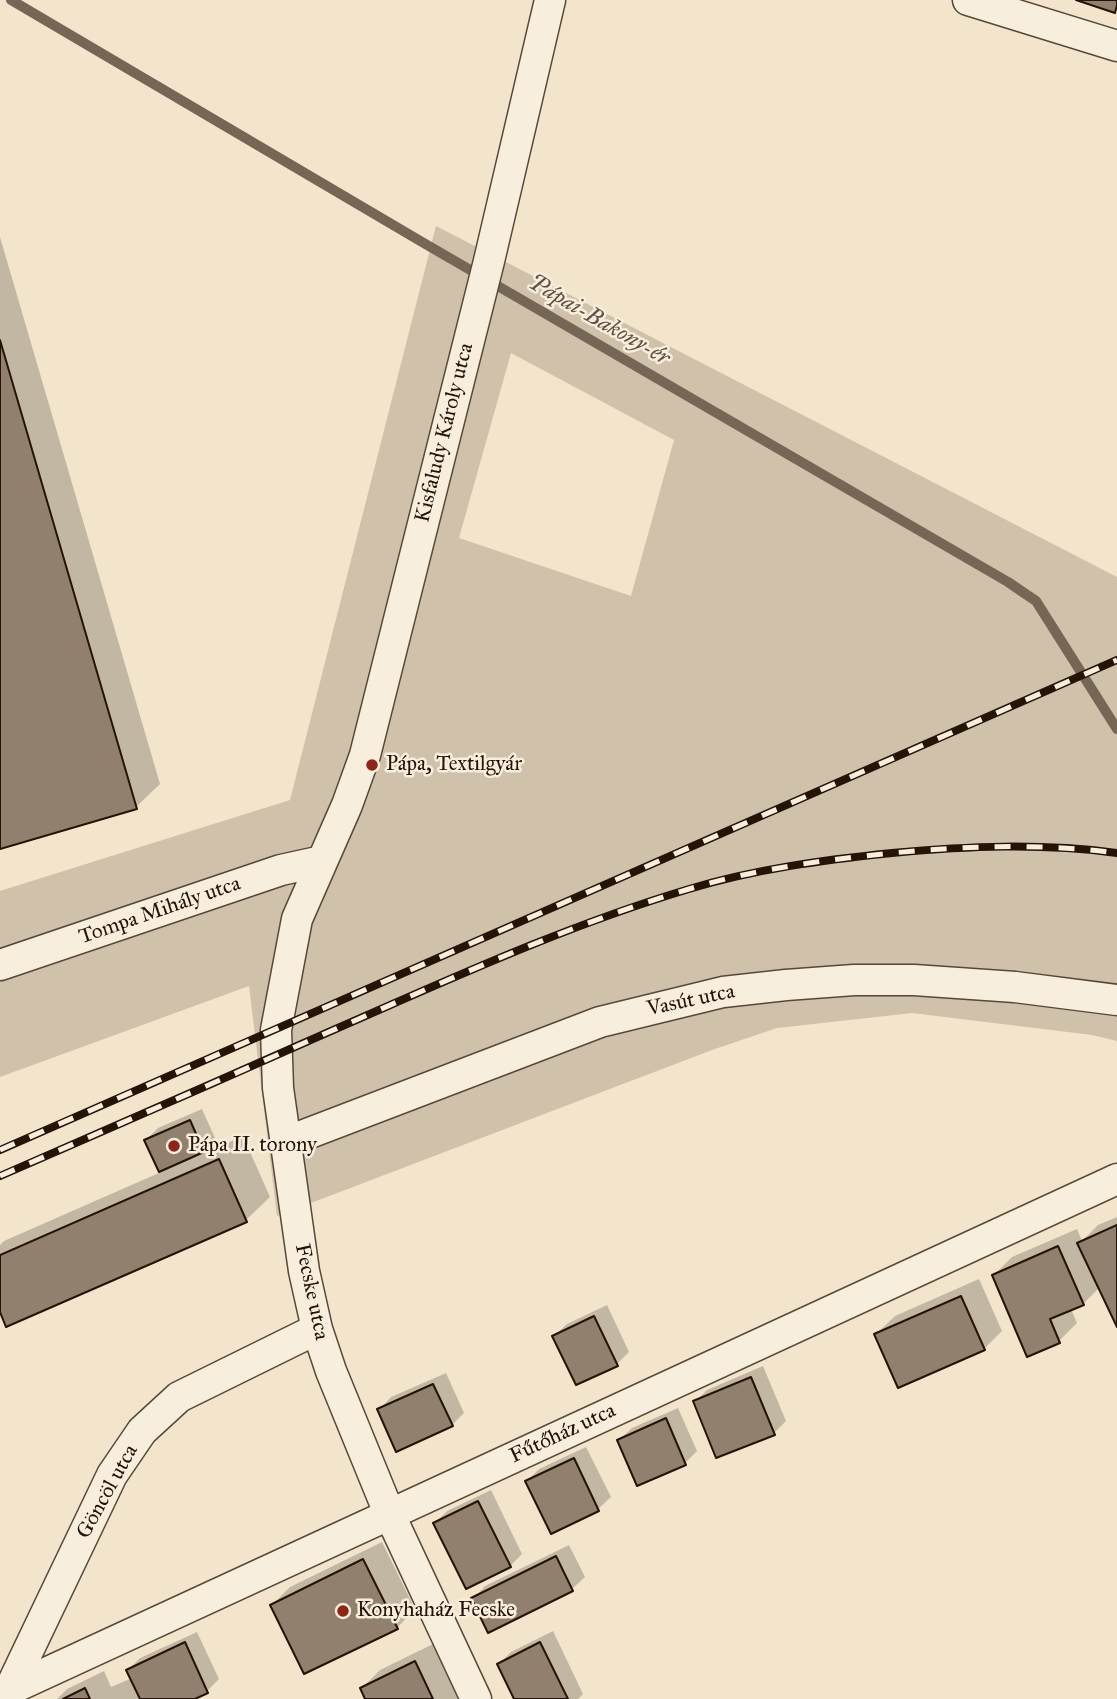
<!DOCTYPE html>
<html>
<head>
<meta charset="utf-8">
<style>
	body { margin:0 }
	canvas { display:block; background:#f2e5cc }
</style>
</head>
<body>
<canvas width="1117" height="1699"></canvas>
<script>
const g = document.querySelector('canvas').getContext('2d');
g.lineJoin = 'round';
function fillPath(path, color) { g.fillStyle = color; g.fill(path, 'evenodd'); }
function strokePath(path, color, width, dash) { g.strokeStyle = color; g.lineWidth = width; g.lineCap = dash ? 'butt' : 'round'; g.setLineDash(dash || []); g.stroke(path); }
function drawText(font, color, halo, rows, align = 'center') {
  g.font = font + ' "IM FELL Great Primer",serif'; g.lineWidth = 5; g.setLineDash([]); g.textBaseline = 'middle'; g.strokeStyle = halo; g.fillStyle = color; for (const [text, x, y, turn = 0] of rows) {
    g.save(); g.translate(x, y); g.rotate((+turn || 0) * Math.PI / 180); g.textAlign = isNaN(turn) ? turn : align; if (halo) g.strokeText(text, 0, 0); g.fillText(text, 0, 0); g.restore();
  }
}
const green = new Path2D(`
	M436 226 1117 577V1041L1092 1035 912 1013 777 1028 712 1050 277 1216 249 986 0 1077V891L290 800ZM511 353 674 440 631 596 459 538Z`);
const shadow = new Path2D(`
	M0 237 160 784 136 807 0 847Z
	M202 1109 215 1138 198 1156 243 1136 270 1197 246 1220 7 1325 0 1309V1245L4 1241 161 1172 146 1140 158 1128Z
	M1117 1217V1323L1100 1287 1083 1304 1071 1309 1077 1323 1059 1341 994 1275 1012 1257 1077 1229 1082 1241 1098 1225Z
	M979 1279 1002 1331 984 1349 876 1334 895 1316Z
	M607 1305 629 1352 617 1364 554 1336 567 1324Z
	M763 1366 786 1421 774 1433 695 1402 707 1390Z
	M446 1373 464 1413 452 1425 379 1410 391 1397Z
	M678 1408 697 1451 685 1463 619 1440 632 1428Z
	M586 1447 611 1497 598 1509 552 1532 527 1481 539 1469Z
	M491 1490 522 1554 510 1566 435 1523 447 1511Z
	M382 1542 415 1609 397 1628 272 1605 290 1587Z
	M569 1545 585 1577 572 1589 488 1630 473 1599 485 1586Z
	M553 1631 583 1694 578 1699H516L499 1664 511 1652Z
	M197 1632 219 1679 207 1691 190 1699H57L67 1689 104 1671 111 1687 132 1678 128 1670 140 1658Z
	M433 1644 460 1699H367L362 1688 380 1670Z`);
const stream = new Path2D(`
	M11 0 422 242 1008 582 1036 601 1117 729`);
const building = new Path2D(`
	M1076 0H1117V5L1115 13Z
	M0 340 137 809 0 849Z
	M190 1120 204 1152 159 1172 144 1140Z
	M219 1159 247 1222 6 1327 0 1312V1255Z
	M1117 1225V1327L1077 1243Z
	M1058 1246 1084 1305 1050 1319 1060 1343 1027 1357 992 1275Z
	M961 1296 985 1350 898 1388 874 1334Z
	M594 1316 618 1366 576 1385 552 1336Z
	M751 1377 775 1435 716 1458 693 1401Z
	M433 1384 453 1426 396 1452 377 1409Z
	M666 1418 686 1465 637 1486 617 1440Z
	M574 1458 599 1511 551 1534 525 1481Z
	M478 1501 511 1567 466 1589 433 1523Z
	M556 1556 573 1591 488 1633 471 1598Z
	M363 1559 398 1629 304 1674 270 1605Z
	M185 1642 208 1693 195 1699H140L126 1670Z
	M540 1642 568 1699H514L497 1664Z
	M415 1661 433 1699H365L360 1688Z
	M85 1688 90 1699H63Z`);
const minor = new Path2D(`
	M968 0 1117 46
	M0 965 281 870 322 861
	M286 1142 600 1022 723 992 786 985 854 980H914L1015 987 1117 1000
	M9 1690 1117 1179
	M6 1697 112 1475 142 1431 179 1397 317 1329
	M476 1699 389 1513 331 1371 317 1329 304 1271 278 1088 276 1030 297 919 347 805 365 755 489 261 550 0`);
const rail = new Path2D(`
	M0 1150 1117 660
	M0 1176C110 1128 221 1080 331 1031 448 980 565 926 689 889 755 869 823 860 892 853 967 846 1042 843 1117 853`);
const markers = [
	[372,765,7,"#8f2418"],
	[174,1146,7,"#8f2418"],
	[343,1611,7,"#8f2418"]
];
const streetNames = [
	["Kisfaludy Károly utca",445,433,-76],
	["Tompa Mihály utca",160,911,-19],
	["Vasút utca",691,1001,-12],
	["Fecske utca",311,1292,78],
	["Fűtőház utca",563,1434,-25],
	["Göncöl utca",108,1492,-61]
];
const poiNames = [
	["Pápa, Textilgyár",386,765],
	["Pápa II. torony",188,1146],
	["Konyhaház Fecske",357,1611]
];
const waterNames = [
	["Pápai-Bakony-ér",599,321,30]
];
fillPath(green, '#cfc1aa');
fillPath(shadow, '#0003');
strokePath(stream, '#766655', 10);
fillPath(building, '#90806d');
strokePath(building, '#251306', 2);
strokePath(minor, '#584838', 33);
strokePath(minor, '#f7eede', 30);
strokePath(rail, '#251306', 8);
strokePath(rail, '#f7eede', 5, [16]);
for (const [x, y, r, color] of markers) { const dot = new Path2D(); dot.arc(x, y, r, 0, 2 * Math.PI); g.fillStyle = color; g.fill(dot); strokePath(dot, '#f7eede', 2.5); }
drawText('21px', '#251306', '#f7eede', streetNames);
drawText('21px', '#251306', '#f7eede', poiNames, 'left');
drawText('italic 23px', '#625241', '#f7eede', waterNames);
</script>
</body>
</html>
